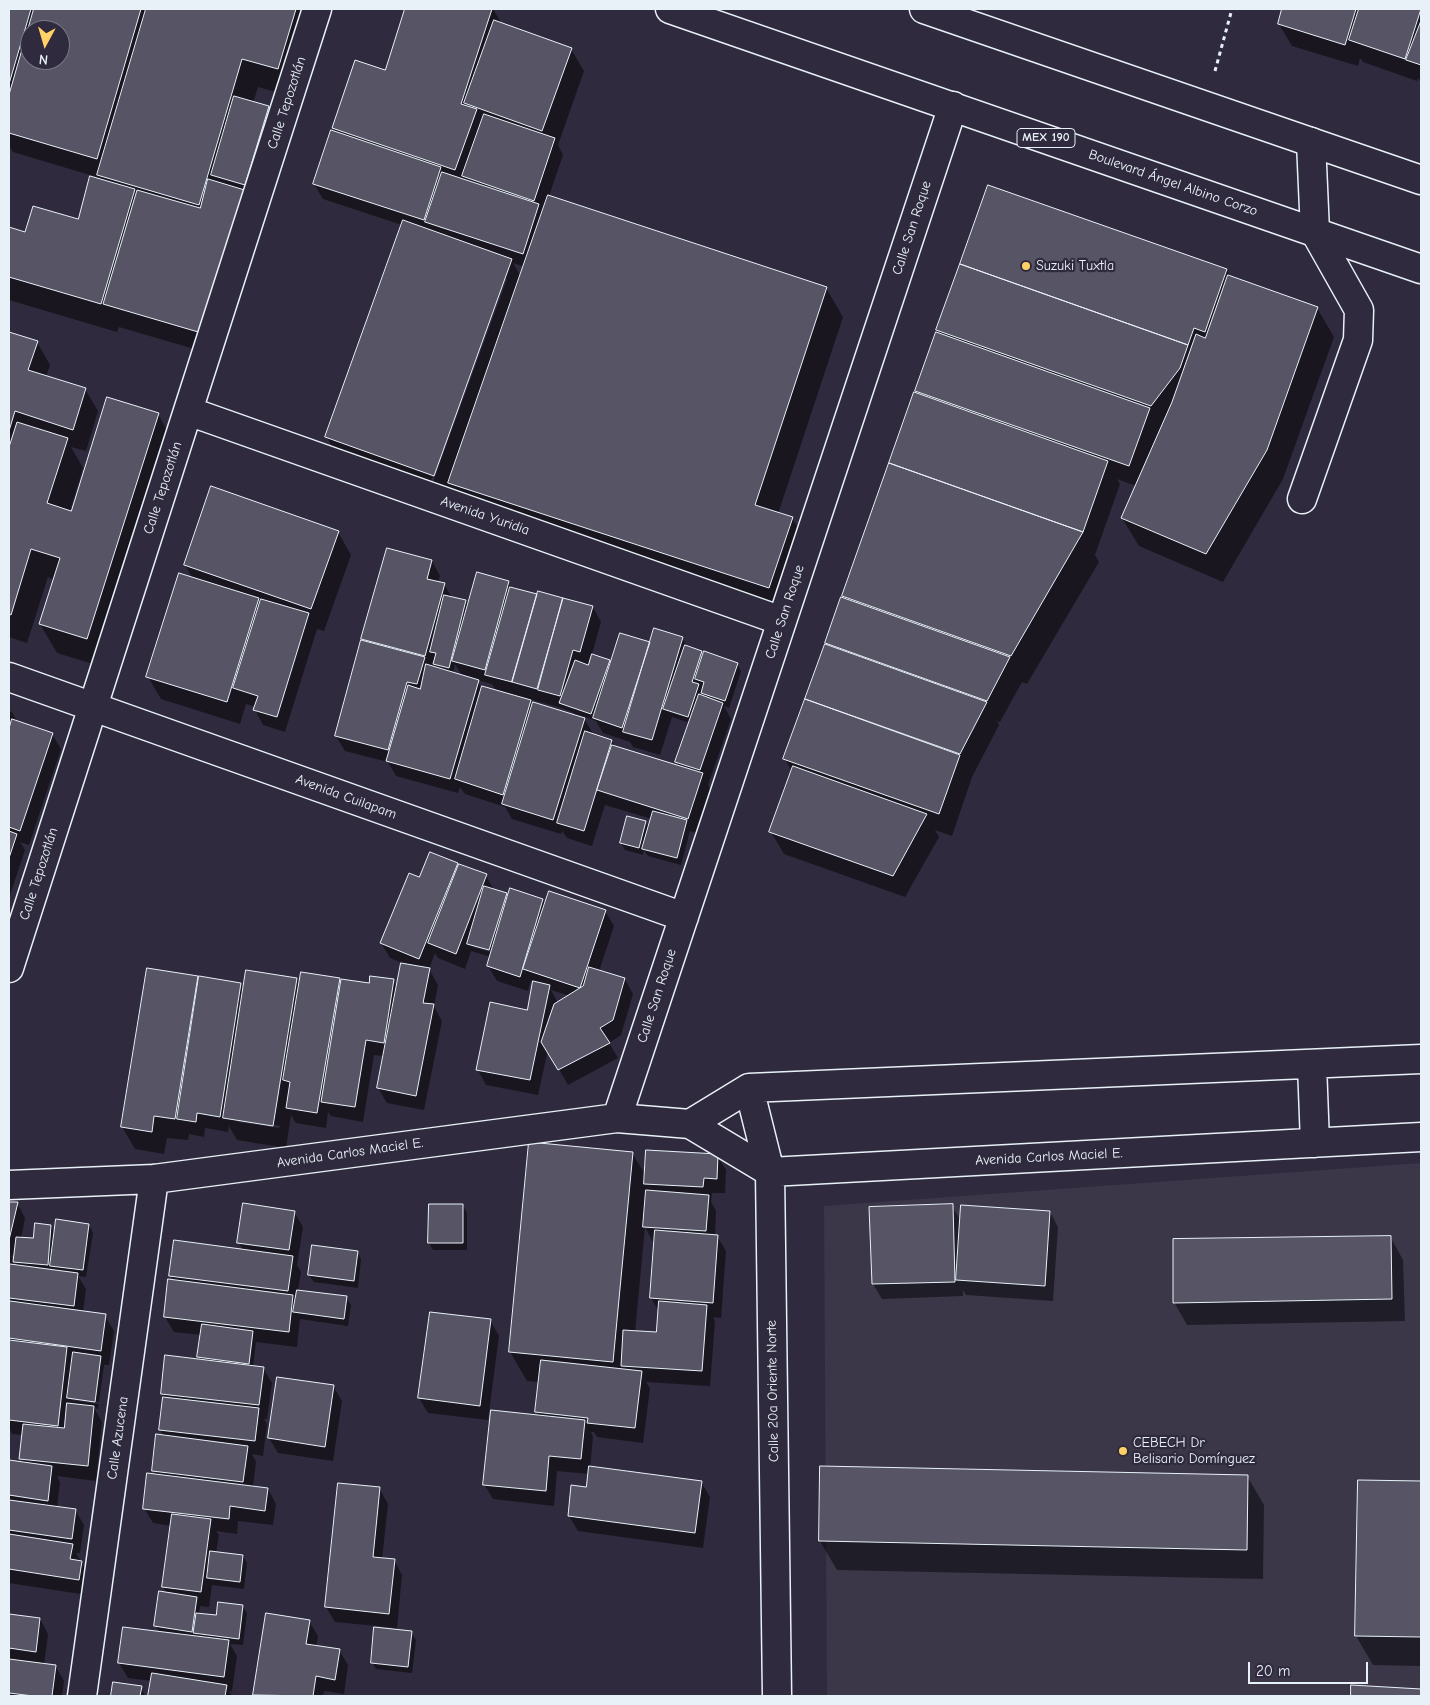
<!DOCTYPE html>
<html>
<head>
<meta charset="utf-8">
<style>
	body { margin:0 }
	#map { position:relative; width:1430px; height:1705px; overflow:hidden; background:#2f2a3d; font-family:"Comic Neue",sans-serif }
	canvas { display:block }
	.frame { position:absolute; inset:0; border:10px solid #e8f1f8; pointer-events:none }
	.north { position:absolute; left:20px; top:20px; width:50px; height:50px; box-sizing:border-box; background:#2f2a3d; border:1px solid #797a88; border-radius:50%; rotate:186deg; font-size:14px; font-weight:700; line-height:20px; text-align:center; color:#e8f1f8 }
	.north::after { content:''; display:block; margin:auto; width:18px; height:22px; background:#ffd166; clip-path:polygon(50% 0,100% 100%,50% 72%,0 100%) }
	.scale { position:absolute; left:1248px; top:1662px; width:120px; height:22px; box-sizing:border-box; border:2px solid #e8f1f8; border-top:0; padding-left:6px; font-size:15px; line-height:18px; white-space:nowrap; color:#e8f1f8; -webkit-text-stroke:4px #2f2a3d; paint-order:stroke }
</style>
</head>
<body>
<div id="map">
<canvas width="1430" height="1705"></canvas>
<div class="frame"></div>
<div class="north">N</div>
<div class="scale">20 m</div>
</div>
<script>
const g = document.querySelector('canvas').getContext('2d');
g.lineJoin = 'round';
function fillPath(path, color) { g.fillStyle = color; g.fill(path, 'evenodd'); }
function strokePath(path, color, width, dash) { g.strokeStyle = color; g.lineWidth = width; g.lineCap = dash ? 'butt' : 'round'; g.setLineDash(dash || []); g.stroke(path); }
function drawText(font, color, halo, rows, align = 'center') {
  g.font = font + ' "Comic Neue",sans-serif'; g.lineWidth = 4.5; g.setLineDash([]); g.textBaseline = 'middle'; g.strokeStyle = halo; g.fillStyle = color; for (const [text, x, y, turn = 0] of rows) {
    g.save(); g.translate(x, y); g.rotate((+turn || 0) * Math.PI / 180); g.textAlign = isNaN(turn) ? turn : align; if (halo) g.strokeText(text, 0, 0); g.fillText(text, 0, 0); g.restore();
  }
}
const built = new Path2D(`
	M1421 1163V1696H827L824 1206Z`);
const shadow = new Path2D(`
	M9 9H321L294 97 258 87 253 103 268 107 277 122 218 356 119 327 117 332 9 300V228L26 233 78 221 102 181 100 178 13 152 9 146V148ZM30 30H60V60H30Z
	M407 9H493L502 24 571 49 584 71 558 145 563 155 549 196 826 288 843 317 778 514 792 518 809 547 786 616 343 465 326 436 402 225 323 199 314 184 337 134 333 128 386 71ZM513 263 525 267 521 277ZM504 279H507L433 482 431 481Z
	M1284 9H1421V82L1418 78 1417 81 1363 62 1360 58 1358 66 1292 46 1279 24Z
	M989 186 1227 270 1231 277 1317 308 1334 337 1283 479 1223 582 1139 546 1122 518 1136 486 1117 479 1120 484 1095 555 1099 562 1027 684 1022 682 1000 722 997 721 999 725 972 777 952 836 935 830 939 837 905 897 784 854 771 832 792 772 785 759 842 599 846 600 843 596 919 395 916 391 941 335 938 330Z
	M9 334 37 342 50 365 46 377 85 389 98 411 86 451 71 447 83 468 70 511 72 512 158 414 174 443 103 667 57 653 40 624 54 580 48 577 27 643 9 637Z
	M338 532 351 555 324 631 317 629 285 732 263 725 255 710 256 707 246 704 240 724 161 699 148 677 193 579 185 565Z
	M432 561 440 576 438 583 444 584 452 598 466 601 469 606 508 582 512 589 538 596 539 593 593 607 601 622 592 654 609 661 611 665 651 644 682 638 687 647 702 652 704 656 737 664 741 671 729 708 724 706 731 719 708 785 710 789 696 833 690 831 681 865 648 856 644 850 643 855 625 850 621 843 646 822 649 828 652 819 605 805 592 846 567 838 562 831 561 834 512 819 505 807 465 794 460 787 458 793 396 776 388 762 345 751 336 736 365 642 363 639ZM455 664 462 676 453 674ZM405 676 411 687H408L402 677ZM477 680 492 684 496 691 481 687ZM530 699 564 709 574 713 573 716 533 705ZM583 716 596 721 603 733 630 742 633 747 660 755 672 717 690 723 677 762 679 767 615 747 612 741 593 734Z
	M9 711 12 712 18 723 52 734 61 749 29 845 20 842 25 850 9 898Z
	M457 864 459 868 486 876 494 890 506 894 508 898 543 900 546 905 605 911 614 926 599 971 625 979 633 994 621 1035 609 1043 618 1058 568 1085 548 1050 538 1095 486 1085 478 1070 527 1012 533 984 531 980 528 991 497 981 488 966 491 957 471 951 465 969 438 958 435 953 429 969 438 985 434 1006 442 1021 424 1110 387 1103 378 1088 384 1056 374 1055 363 1122 331 1116 328 1112 326 1128 296 1123 291 1115 286 1148 237 1140 229 1126 228 1132 205 1128 204 1137 189 1134 188 1140 167 1138 164 1154 135 1149 122 1127 197 977 200 982 241 985 244 991 297 979 300 985 339 980 342 984 370 985 393 981 398 988 402 963 390 958 381 943 420 879ZM473 945 495 951V953L473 947ZM551 990 570 996 558 1003ZM238 1119 280 1126 279 1128 238 1122Z
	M632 1153 646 1176 717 1155 726 1170 725 1193H712L711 1202 716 1211 715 1236H717L726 1251 721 1318 713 1317 715 1321 710 1386 646 1382 650 1388 643 1443 597 1437 594 1432H591L593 1437 590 1468 701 1482 710 1497 703 1548 578 1531 569 1516 587 1489 589 1474 557 1471 554 1506 493 1499 484 1484 539 1417 536 1411 539 1382 527 1381 510 1352ZM645 1227 653 1242H656L651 1298 659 1312 657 1333 635 1332Z
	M17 1203 25 1218 21 1239 34 1240 51 1226 55 1234 89 1225 93 1233 86 1277 78 1276 86 1289 83 1312 105 1316 114 1331 109 1365H104L99 1402 71 1397V1400L99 1404 98 1409 94 1408 102 1422 96 1481 57 1476 60 1482 57 1508 75 1510 84 1525 80 1553H76L90 1577 87 1595 9 1583V1461L23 1463 20 1458 23 1435 12 1434 9 1427V1317L11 1303 9 1300V1204ZM15 1255 14 1261 17 1266H13L14 1261 11 1256Z
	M463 1206 467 1213V1250H433L429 1243Z
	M952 1206 961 1221 1050 1212 1058 1227 1053 1301 966 1295 963 1290V1296L882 1299 873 1284Z
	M294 1212 303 1227 297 1265 301 1272 298 1291 346 1297 351 1305 348 1326 300 1319 297 1347 256 1342 253 1367 263 1368 272 1383 267 1419H264L267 1424 263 1456 252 1454 256 1462 253 1487 268 1489 276 1504 273 1525 238 1521 237 1534 216 1531 219 1535 216 1553 243 1556 247 1563 244 1589 212 1585 209 1607 200 1606 199 1614 217 1616 242 1606 247 1613 243 1645 230 1644 237 1656 232 1691H229L232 1696H150L152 1681 128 1678 119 1663 124 1629 160 1633 156 1626 167 1594 163 1587 172 1526 153 1523 144 1508 156 1475 153 1470 164 1436 160 1430 164 1397 162 1394 201 1361 199 1357 202 1335 174 1332 165 1317 174 1281 171 1276 243 1250 239 1243Z
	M1391 1238 1403 1260 1405 1321 1187 1325 1174 1302Z
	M357 1252 361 1259 358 1288 314 1282 309 1275Z
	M490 1320 499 1336 488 1420 428 1413 419 1398Z
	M333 1386 342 1401 333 1461 278 1453 269 1438Z
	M821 1467 1247 1476 1264 1505 1263 1579 837 1570 820 1541Z
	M1359 1481 1421 1483V1666L1373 1665 1356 1636Z
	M379 1488 388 1504 382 1559 394 1560 402 1575 397 1628 335 1622 326 1607Z
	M9 1615 40 1619 48 1634 44 1665 55 1666 64 1681 62 1696H9Z
	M309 1621 318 1636 316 1647 339 1650 348 1665 344 1694 324 1691 323 1696H255L254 1695Z
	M411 1633 416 1640 412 1673 376 1669 372 1662Z
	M114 1683 141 1687 145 1696H112Z
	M1352 1686 1421 1691V1696H1352Z`);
const building = new Path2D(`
	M9 9H31L9 84Z
	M34 9H141L97 159 9 133V95ZM30 30H60V60H30Z
	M146 9H296L278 69 242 59 199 205 97 175Z
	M405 9H492L461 104 477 109 455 170 332 128 355 60 385 70Z
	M1282 9H1356L1345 45 1278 24Z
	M1359 9H1421L1405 59 1349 40Z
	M494 20 572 48 542 131 464 103Z
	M1421 21V65L1406 60Z
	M234 96 269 106 245 185 211 175Z
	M484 114 555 138 534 201 462 176Z
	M331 130 441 167 424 220 313 184Z
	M442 172 539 204 523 254 425 222Z
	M90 176 135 189 101 304 9 277V227L25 232 33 206 78 219Z
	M208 179 248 191 205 334 103 304 137 190 200 208Z
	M988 185 1227 269 1205 332 1194 328 1188 345 960 264Z
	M548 195 827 287 755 505 793 517 769 588 448 483Z
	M403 220 512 259 434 476 325 437Z
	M960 264 1188 345 1180 368 1151 406 936 330Z
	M1228 275 1318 307 1267 450 1206 554 1121 518 1172 402 1196 334 1205 338Z
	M9 332 38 341 28 370 86 388 73 430 15 411 9 431Z
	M936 332 1150 408 1129 466 915 391Z
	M914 392 1108 461 1083 532 889 463Z
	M107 397 159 413 87 639 39 624 60 558 31 549 11 615 9 614V447L17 422 68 438 47 503 71 511Z
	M889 463 1083 532 1011 656 842 596Z
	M211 486 339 531 311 609 184 565Z
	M387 548 432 560 427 579 445 583 425 656 361 639Z
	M477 572 509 581 485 670 452 661Z
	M179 573 259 598 227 702 146 677Z
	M510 587 537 594 512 682 485 675Z
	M538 591 563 598 537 689 512 682Z
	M444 595 466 600 449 668 433 664 436 653 430 652Z
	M841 597 1010 657 987 701 825 643Z
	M563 598 593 606 580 652 573 650 560 696 538 690Z
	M261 599 309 613 277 717 253 710 258 696 233 688Z
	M654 628 683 637 652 740 623 732Z
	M620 633 650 642 622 728 593 718Z
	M361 640 425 657 417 684 407 682 388 750 335 736Z
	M825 644 987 702 960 754 805 699Z
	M685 645 702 651 692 682 699 684 688 717 663 709Z
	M704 651 738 663 725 701 701 693 704 682 695 679Z
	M592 654 610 660 591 714 559 703 575 660 588 665Z
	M426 664 479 680 450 779 386 761 408 685 420 689Z
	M482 686 531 700 503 795 455 779Z
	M699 694 723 703 700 770 675 762Z
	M805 699 960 755 939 814 783 759Z
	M533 702 585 718 553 820 502 804Z
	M12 719 53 733 20 831 9 827V729Z
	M585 731 612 740 584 831 557 823Z
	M612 745 703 773 688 819 597 790Z
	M793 766 927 814 893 876 769 832Z
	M653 811 687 820 677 858 642 849Z
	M627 816 646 821 639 848 620 843Z
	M9 831 17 834 9 858Z
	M430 852 458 863 419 959 380 943 409 873 419 877Z
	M459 864 487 874 456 954 428 943Z
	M484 886 507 893 489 950 467 944Z
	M510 888 543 899 520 977 487 966Z
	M549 891 606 910 580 988 523 969Z
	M401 963 430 968 423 1003 434 1004 416 1096 377 1088Z
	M589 967 625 978 613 1020 600 1028 610 1043 558 1070 541 1042 554 1004 583 986Z
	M147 968 198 976 175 1119 154 1116 152 1132 121 1127Z
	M246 970 297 978 273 1126 223 1118Z
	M301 972 340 978 317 1113 286 1108 290 1082 283 1080Z
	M199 976 241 983 220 1117 197 1113 196 1122 177 1119Z
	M370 976 394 979 384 1043 366 1040 355 1107 321 1102 341 979 369 983Z
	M533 981 550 985 530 1080 476 1070 490 1002 527 1010Z
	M529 1142 633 1152 613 1362 509 1352Z
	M646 1150 718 1154 717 1179 704 1178 703 1187 644 1184Z
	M646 1190 709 1195 706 1231 643 1227Z
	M9 1202H18L9 1240Z
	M243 1203 295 1211 289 1250 237 1243Z
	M429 1204H463V1243H428Z
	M953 1204 955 1282 872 1284 869 1207Z
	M961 1205 1050 1211 1045 1286 956 1280Z
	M56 1219 89 1224 83 1270 50 1266Z
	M35 1223 51 1225 48 1265 13 1262 16 1237 33 1238Z
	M655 1230 718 1235 713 1303 650 1298Z
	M1391 1236 1392 1299 1173 1303V1239Z
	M174 1240 293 1256 288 1291 169 1276Z
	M312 1245 358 1251 354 1281 308 1275Z
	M10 1264 78 1273 74 1306 9 1298Z
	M168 1279 293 1295 289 1332 164 1317Z
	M297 1290 347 1296 344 1319 293 1312Z
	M10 1301 106 1314 101 1351 9 1338Z
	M659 1301 707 1305 702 1371 621 1366 623 1330 656 1332Z
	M430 1312 491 1319 480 1406 418 1398Z
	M202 1324 253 1331 249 1364 197 1357Z
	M9 1340 67 1347 58 1426 9 1420Z
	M73 1352 101 1356 95 1402 67 1398Z
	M165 1355 264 1367 259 1405 161 1394Z
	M541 1360 642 1371 635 1428 587 1423 588 1418 535 1412Z
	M277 1377 334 1385 325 1447 268 1438Z
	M163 1397 259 1408 255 1441 159 1430Z
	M67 1403 94 1406 88 1466 19 1459 23 1424 64 1428Z
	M491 1410 585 1420 581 1459 549 1456 546 1491 483 1485Z
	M156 1434 248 1446 243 1482 152 1471Z
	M9 1460 52 1466 48 1501 9 1495Z
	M589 1466 702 1481 695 1533 568 1516 571 1485 586 1487Z
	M820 1466 1248 1475 1247 1550 819 1541Z
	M147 1473 268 1488 265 1511 230 1506 229 1519 143 1509Z
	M1358 1480 1421 1481V1637L1355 1636Z
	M338 1483 380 1487 373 1557 395 1559 389 1614 325 1607Z
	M9 1500 76 1509 72 1539 9 1530Z
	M172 1514 211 1519 201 1592 162 1587Z
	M9 1534 73 1544 70 1559 82 1561 79 1580 9 1569Z
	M210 1551 243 1555 240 1582 207 1578Z
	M159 1591 197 1597 192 1632 154 1626Z
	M218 1602 243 1605 239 1639 193 1633 196 1613 216 1615Z
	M266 1613 310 1620 306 1644 340 1649 335 1680 316 1676 313 1696 253 1695Z
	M9 1614 40 1618 36 1652 9 1648Z
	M123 1627 229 1640 224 1677 118 1663Z
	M374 1627 412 1631 408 1667 371 1663Z
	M9 1659 56 1665 52 1696H33L9 1693Z
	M152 1673 227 1685 225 1696H148Z
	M113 1682 142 1686 140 1696H111Z
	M1351 1685 1421 1689V1696H1351Z`);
const path = new Path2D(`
	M1215 71 1232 9`);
const minor = new Path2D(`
	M188 411 782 621
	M1302 499 1358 340 1359 310 1315 232 1311 142
	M9 677 684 917
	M9 968 317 9
	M1312 1065 1315 1143
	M749 1088 770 1172 777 1696
	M617 1118 953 106
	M690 1124 749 1088 1421 1059
	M9 1185 154 1179 617 1118 690 1124 770 1172 1421 1137
	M82 1696 154 1179`);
const major = new Path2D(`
	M670 9 1421 269
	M924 9 1421 180`);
const markers = [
	[1026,266,5,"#ffd166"],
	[1123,1451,5,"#ffd166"]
];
const shields = [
	[1046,138,58]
];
const shieldNames = [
	["MEX 190",1046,138]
];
const streetNames = [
	["Calle Tepozotlán",287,103,-72],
	["Boulevard Ángel Albino Corzo",1173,183,19],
	["Calle San Roque",912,228,-72],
	["Calle Tepozotlán",163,488,-72],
	["Avenida Yuridia",485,516,19],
	["Calle San Roque",785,612,-72],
	["Avenida Cuilapam",346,797,20],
	["Calle Tepozotlán",39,874,-72],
	["Calle San Roque",657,996,-72],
	["Avenida Carlos Maciel E.",350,1153,-8],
	["Avenida Carlos Maciel E.",1049,1157,-3],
	["Calle 20a Oriente Norte",773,1391,-91],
	["Calle Azucena",118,1438,-82]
];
const poiNames = [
	["Suzuki Tuxtla",1036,266],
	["CEBECH Dr",1133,1443],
	["Belisario Domínguez",1133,1459]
];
fillPath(built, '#3b3749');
fillPath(shadow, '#0007');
fillPath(building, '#575565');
strokePath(building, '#e8f1f8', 1);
strokePath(minor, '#e8f1f8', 31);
strokePath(major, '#e8f1f8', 31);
strokePath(path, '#e8f1f8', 3, [4, 4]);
strokePath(minor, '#2f2a3d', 28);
strokePath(major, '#2f2a3d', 28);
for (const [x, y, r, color] of markers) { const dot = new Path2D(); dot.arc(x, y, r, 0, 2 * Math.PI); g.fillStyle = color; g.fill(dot); strokePath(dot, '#2f2a3d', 2); }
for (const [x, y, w] of shields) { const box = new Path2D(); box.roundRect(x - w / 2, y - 9.5, w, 19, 4); g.fillStyle = '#2f2a3d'; g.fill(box); strokePath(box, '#e8f1f8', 1); }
drawText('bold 12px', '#e8f1f8', null, shieldNames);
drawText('14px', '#e8f1f8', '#2f2a3d', streetNames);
drawText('14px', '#e8f1f8', '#2f2a3d', poiNames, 'left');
</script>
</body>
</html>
